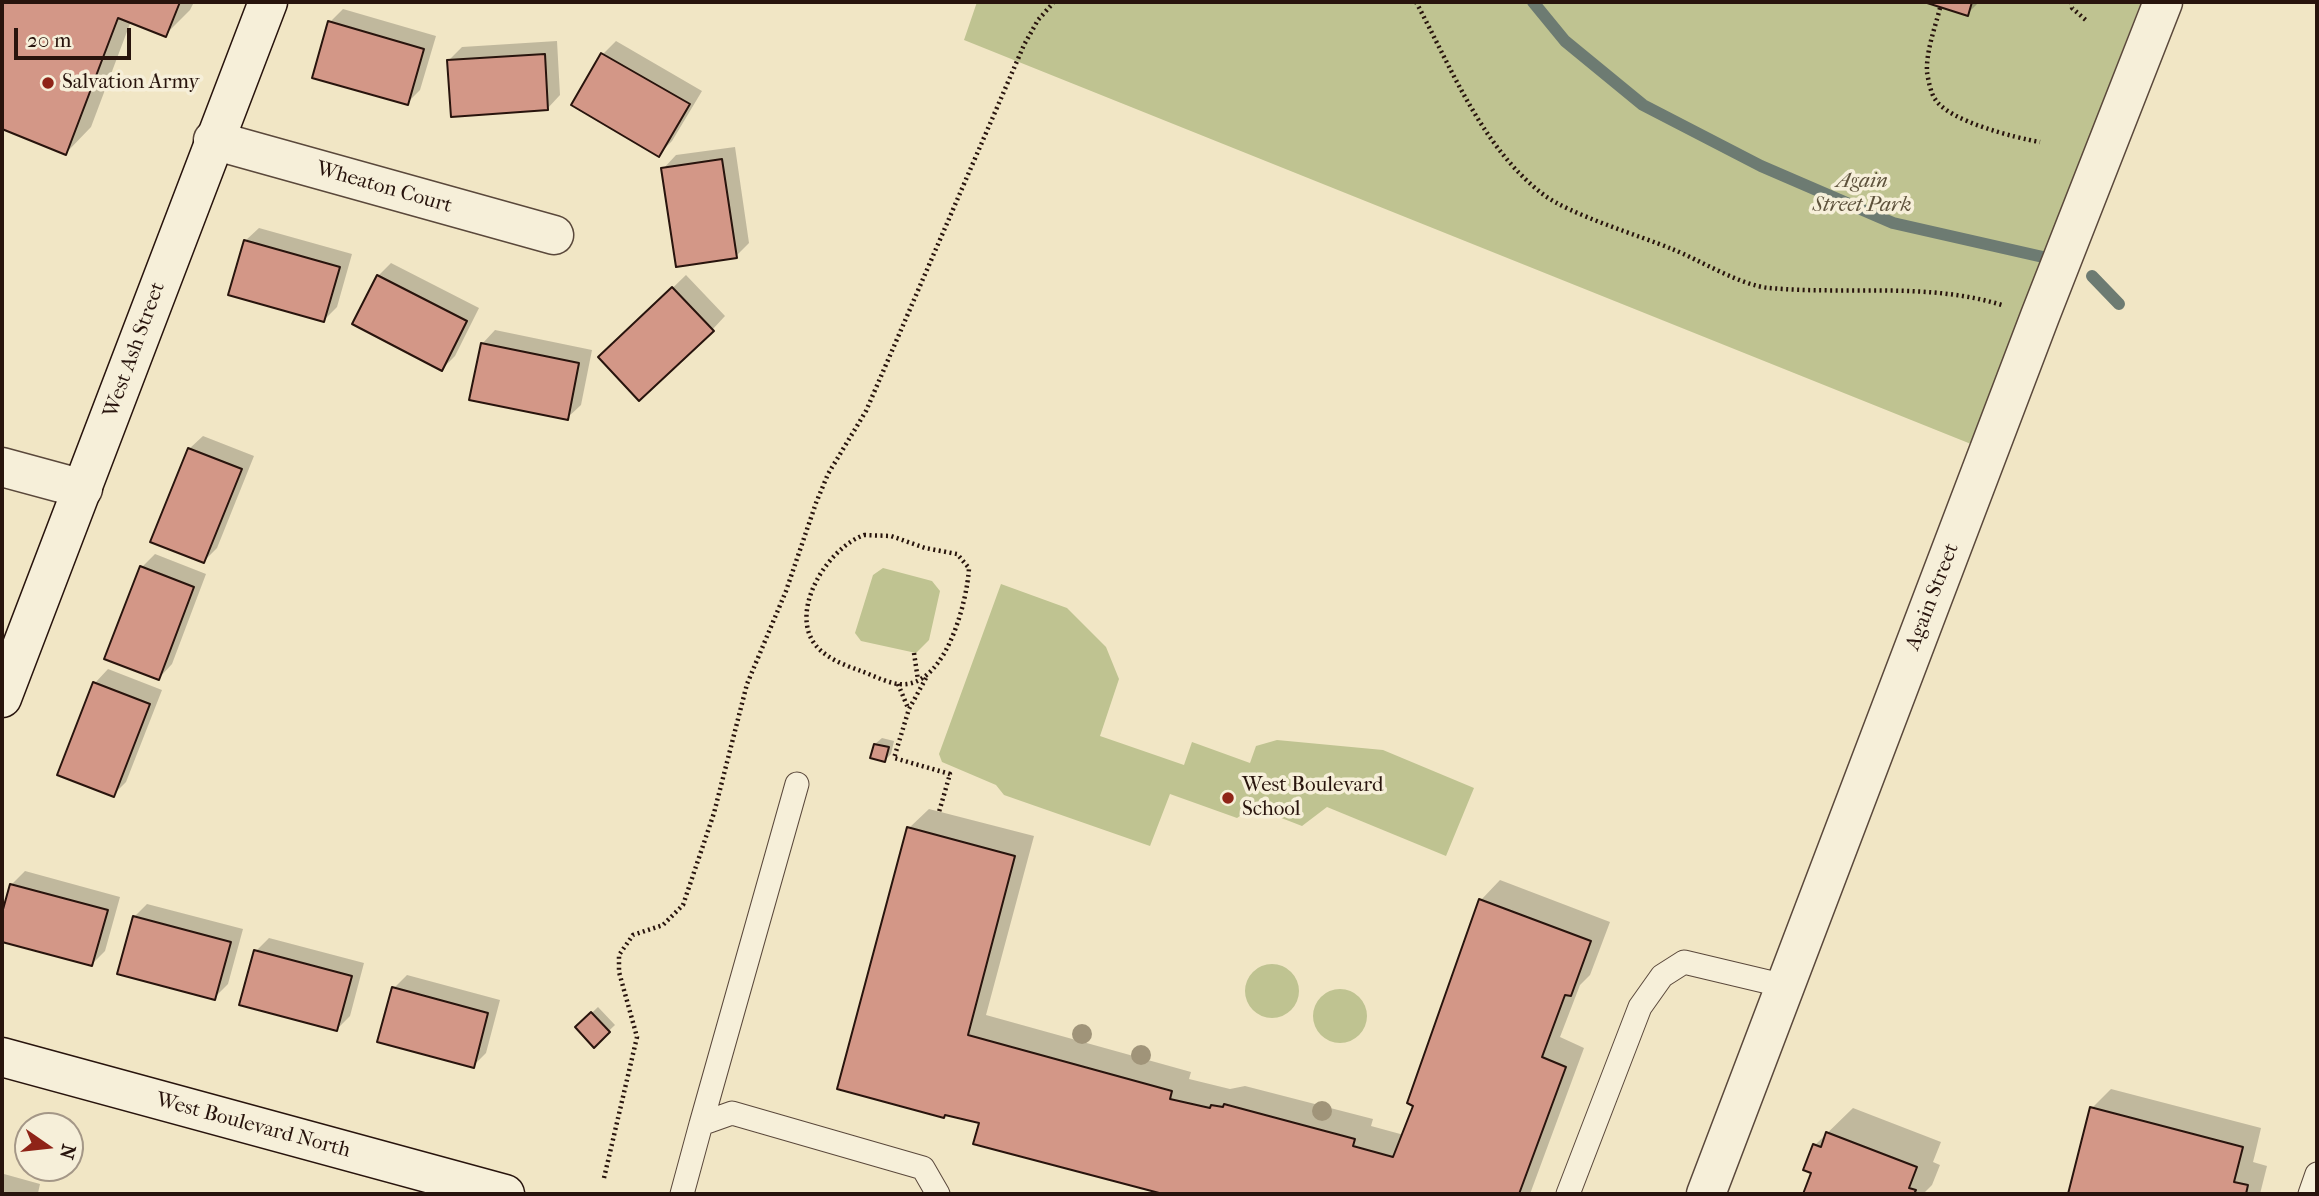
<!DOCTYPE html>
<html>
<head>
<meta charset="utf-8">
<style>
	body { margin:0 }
	#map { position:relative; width:2319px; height:1196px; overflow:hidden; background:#f1e6c5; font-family:"IM FELL French Canon",serif }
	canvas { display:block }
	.frame { position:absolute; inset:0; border:4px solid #28140d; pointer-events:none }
	.north { position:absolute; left:14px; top:1112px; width:70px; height:70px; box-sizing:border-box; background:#f6efd9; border:2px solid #a49787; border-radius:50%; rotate:104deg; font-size:19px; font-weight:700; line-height:28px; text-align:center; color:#28140d }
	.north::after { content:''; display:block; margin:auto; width:24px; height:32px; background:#8f2418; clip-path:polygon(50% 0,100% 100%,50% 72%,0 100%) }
	.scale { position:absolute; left:14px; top:28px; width:117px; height:32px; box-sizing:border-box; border:4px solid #28140d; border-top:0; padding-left:9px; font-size:21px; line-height:24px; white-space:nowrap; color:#28140d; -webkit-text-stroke:5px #f6efd9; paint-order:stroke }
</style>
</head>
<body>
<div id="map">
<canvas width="2319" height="1196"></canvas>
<div class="frame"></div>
<div class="north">N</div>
<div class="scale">20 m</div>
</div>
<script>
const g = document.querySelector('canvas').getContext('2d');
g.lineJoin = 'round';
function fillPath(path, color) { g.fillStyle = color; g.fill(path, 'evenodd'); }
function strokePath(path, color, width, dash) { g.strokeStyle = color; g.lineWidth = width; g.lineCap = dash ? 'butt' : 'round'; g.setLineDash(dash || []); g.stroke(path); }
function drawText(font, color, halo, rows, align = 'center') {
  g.font = font + ' "IM FELL French Canon",serif'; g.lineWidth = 7; g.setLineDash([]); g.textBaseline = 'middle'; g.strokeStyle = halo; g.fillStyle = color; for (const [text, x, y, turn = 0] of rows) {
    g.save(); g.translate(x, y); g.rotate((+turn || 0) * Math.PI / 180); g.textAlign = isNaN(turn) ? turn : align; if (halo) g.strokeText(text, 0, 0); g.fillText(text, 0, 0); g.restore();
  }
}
const green = new Path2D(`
	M977 2H2141L1971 444 964 40Z
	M883 568 932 581 940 591 929 640 916 653 861 641 855 633 873 575Z
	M1001 584 1067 608 1106 647 1119 679 1100 736 1184 765 1192 742 1250 763 1256 746 1277 740 1383 750 1474 788 1446 856 1327 807 1302 826 1253 807 1237 818 1170 794 1150 846 1004 795 996 785 942 762 939 754Z
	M1245 991a27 27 0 1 1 54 0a27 27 0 1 1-54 0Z
	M1313 1016a27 27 0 1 1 54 0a27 27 0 1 1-54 0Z`);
const shadow = new Path2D(`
	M2 2H194L190 10 165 35 131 21 91 127 66 153 2 127Z
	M1930 2H1979L1967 14Z
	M343 9 436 36 420 90 407 103 330 22Z
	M557 41 560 95 547 109 449 60 462 47Z
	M616 41 702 91 672 141 659 154 573 104 603 54Z
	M735 147 749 243 736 256 663 169 676 155Z
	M259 228 352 254 337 307 324 320 245 241Z
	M391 263 479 308 455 356 442 369 378 276Z
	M686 275 725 316 712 330 601 357Z
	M495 330 592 350 581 405 567 418 482 344Z
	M203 436 254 456 217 548 204 561 189 449Z
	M155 554 206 574 172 664 159 678 142 567Z
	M108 669 162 690 126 782 113 795 95 683Z
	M882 738 894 741 891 754 885 760 875 744Z
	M929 809 1034 836 986 1015 1191 1072 1189 1079 1230 1089 1245 1086 1373 1119 1371 1126 1404 1135 1481 900 1500 880 1610 922 1590 975 1580 985 1560 1037 1584 1048 1530 1194H1170L976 1143 981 1122 909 828Z
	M25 871 120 897 105 951 92 964 2 940V920L11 885Z
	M147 904 243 929 228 984 214 998 134 917Z
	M269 938 364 963 350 1016 337 1029 256 951Z
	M407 975 500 1000 486 1053 473 1066 394 988Z
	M598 1007 615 1025 594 1045 577 1027Z
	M2111 1089 2261 1128 2253 1162 2267 1166 2260 1194H2070L2092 1108Z
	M1853 1108 1941 1142 1933 1162 1940 1165 1932 1185 1923 1194H1804L1813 1172 1815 1145Z
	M4 1174 40 1184 38 1193 44 1194H2Z`);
const stream = new Path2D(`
	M1533 2 1565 41 1643 105 1761 166 1893 223 2043 257
	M2092 276 2119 304`);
const building = new Path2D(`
	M2 2H180L166 37 118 18 66 155 2 129Z
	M1924 2H1972L1968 16Z
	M328 21 424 49 408 105 312 78Z
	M601 53 690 104 659 157 571 105Z
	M545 54 548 110 451 117 447 60Z
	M722 159 737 258 676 267 661 168Z
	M244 240 340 267 324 322 228 295Z
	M377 275 467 321 442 371 352 324Z
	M672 287 714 331 639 401 598 357Z
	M481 343 579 363 568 420 469 400Z
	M188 448 242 469 204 563 150 542Z
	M140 566 194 587 159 680 104 659Z
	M93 682 150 704 114 797 57 775Z
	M874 744 889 747 885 762 870 758Z
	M907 827 1015 856 968 1035 1172 1091 1170 1099 1210 1108 1211 1105 1223 1107 1224 1104 1355 1139 1353 1146 1393 1157 1413 1106 1407 1103 1479 899 1591 941 1571 996 1565 995 1542 1057 1566 1067 1519 1194H1163L973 1144 979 1123 945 1115 944 1118 837 1089Z
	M10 884 108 910 92 966 2 942V913Z
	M133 916 231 942 215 1000 117 974Z
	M254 950 352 976 337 1031 239 1005Z
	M392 987 488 1013 474 1068 377 1042Z
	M591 1012 610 1032 594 1048 575 1027Z
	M2090 1107 2243 1147 2234 1182 2248 1185 2246 1194H2068Z
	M1826 1132 1917 1167 1909 1188 1916 1190 1914 1194H1803L1811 1173 1803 1170 1813 1144 1821 1147Z`);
const path = new Path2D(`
	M1416 2C1452 69 1482 148 1544 195 1571 215 1638 235 1672 249 1700 260 1741 286 1770 288 1847 295 1927 282 2002 305
	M2071 2 2072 8 2088 22
	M1940 8C1935 28 1926 51 1927 72 1928 79 1931 94 1935 99 1948 121 2016 138 2040 142
	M864 535 891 536 925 548 957 554 969 568C967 602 947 679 907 684 892 686 875 676 861 671 844 665 822 657 812 640 792 604 830 547 864 535Z
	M914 653 918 680
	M926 678 909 709 894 758 950 774 939 812
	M898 684 908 708
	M604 1178 637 1037 619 972V955L633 935 663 925 683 905 714 813 747 684 786 591 816 503 828 474 866 411 1024 45 1038 20 1054 2`);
const lane = new Path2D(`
	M701 1124 797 784
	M682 1194 701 1124 732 1113 923 1168 938 1194
	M1568 1194 1640 1007 1662 976 1684 962 1785 986
	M2310 1194 2317 1174`);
const street = new Path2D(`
	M213 140 554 235
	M2 467 83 489
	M1706 1194 2040 316 2163 2`);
const secondary = new Path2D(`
	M2 698 268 2
	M2 1057 505 1194`);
const trees = [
	[1082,1034],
	[1141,1055],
	[1322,1111]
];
const markers = [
	[48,83,7,"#8f2418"],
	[1228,798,7,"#8f2418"]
];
const poiNames = [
	["Salvation Army",62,83],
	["West Boulevard",1242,786],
	["School",1242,810]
];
const parkNames = [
	["Again",1862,182],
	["Street Park",1862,206]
];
const streetNames = [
	["Wheaton Court",384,188,16],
	["West Ash Street",135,350,-70],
	["Again Street",1933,597,-69],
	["West Boulevard North",253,1126,15]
];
fillPath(green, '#bfc391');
fillPath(shadow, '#0003');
strokePath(stream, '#6d7b72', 12);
fillPath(building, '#d39787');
strokePath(building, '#28140d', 2);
strokePath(lane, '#5a483b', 25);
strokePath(street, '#5a483b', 41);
strokePath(secondary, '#28140d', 41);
strokePath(path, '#28140d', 4.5, [2, 3.5]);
strokePath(lane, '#f6efd9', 23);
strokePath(street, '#f6efd9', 38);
strokePath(secondary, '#f6efd9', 38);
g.fillStyle = '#a09479';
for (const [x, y] of trees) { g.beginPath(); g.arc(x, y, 10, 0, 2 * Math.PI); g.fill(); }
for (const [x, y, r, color] of markers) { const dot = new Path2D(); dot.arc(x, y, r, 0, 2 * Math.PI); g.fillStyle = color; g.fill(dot); strokePath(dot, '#f6efd9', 2.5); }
drawText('21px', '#28140d', '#f6efd9', poiNames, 'left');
drawText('italic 21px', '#5d513b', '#f6efd9', parkNames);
drawText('21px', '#28140d', '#f6efd9', streetNames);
</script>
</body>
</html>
